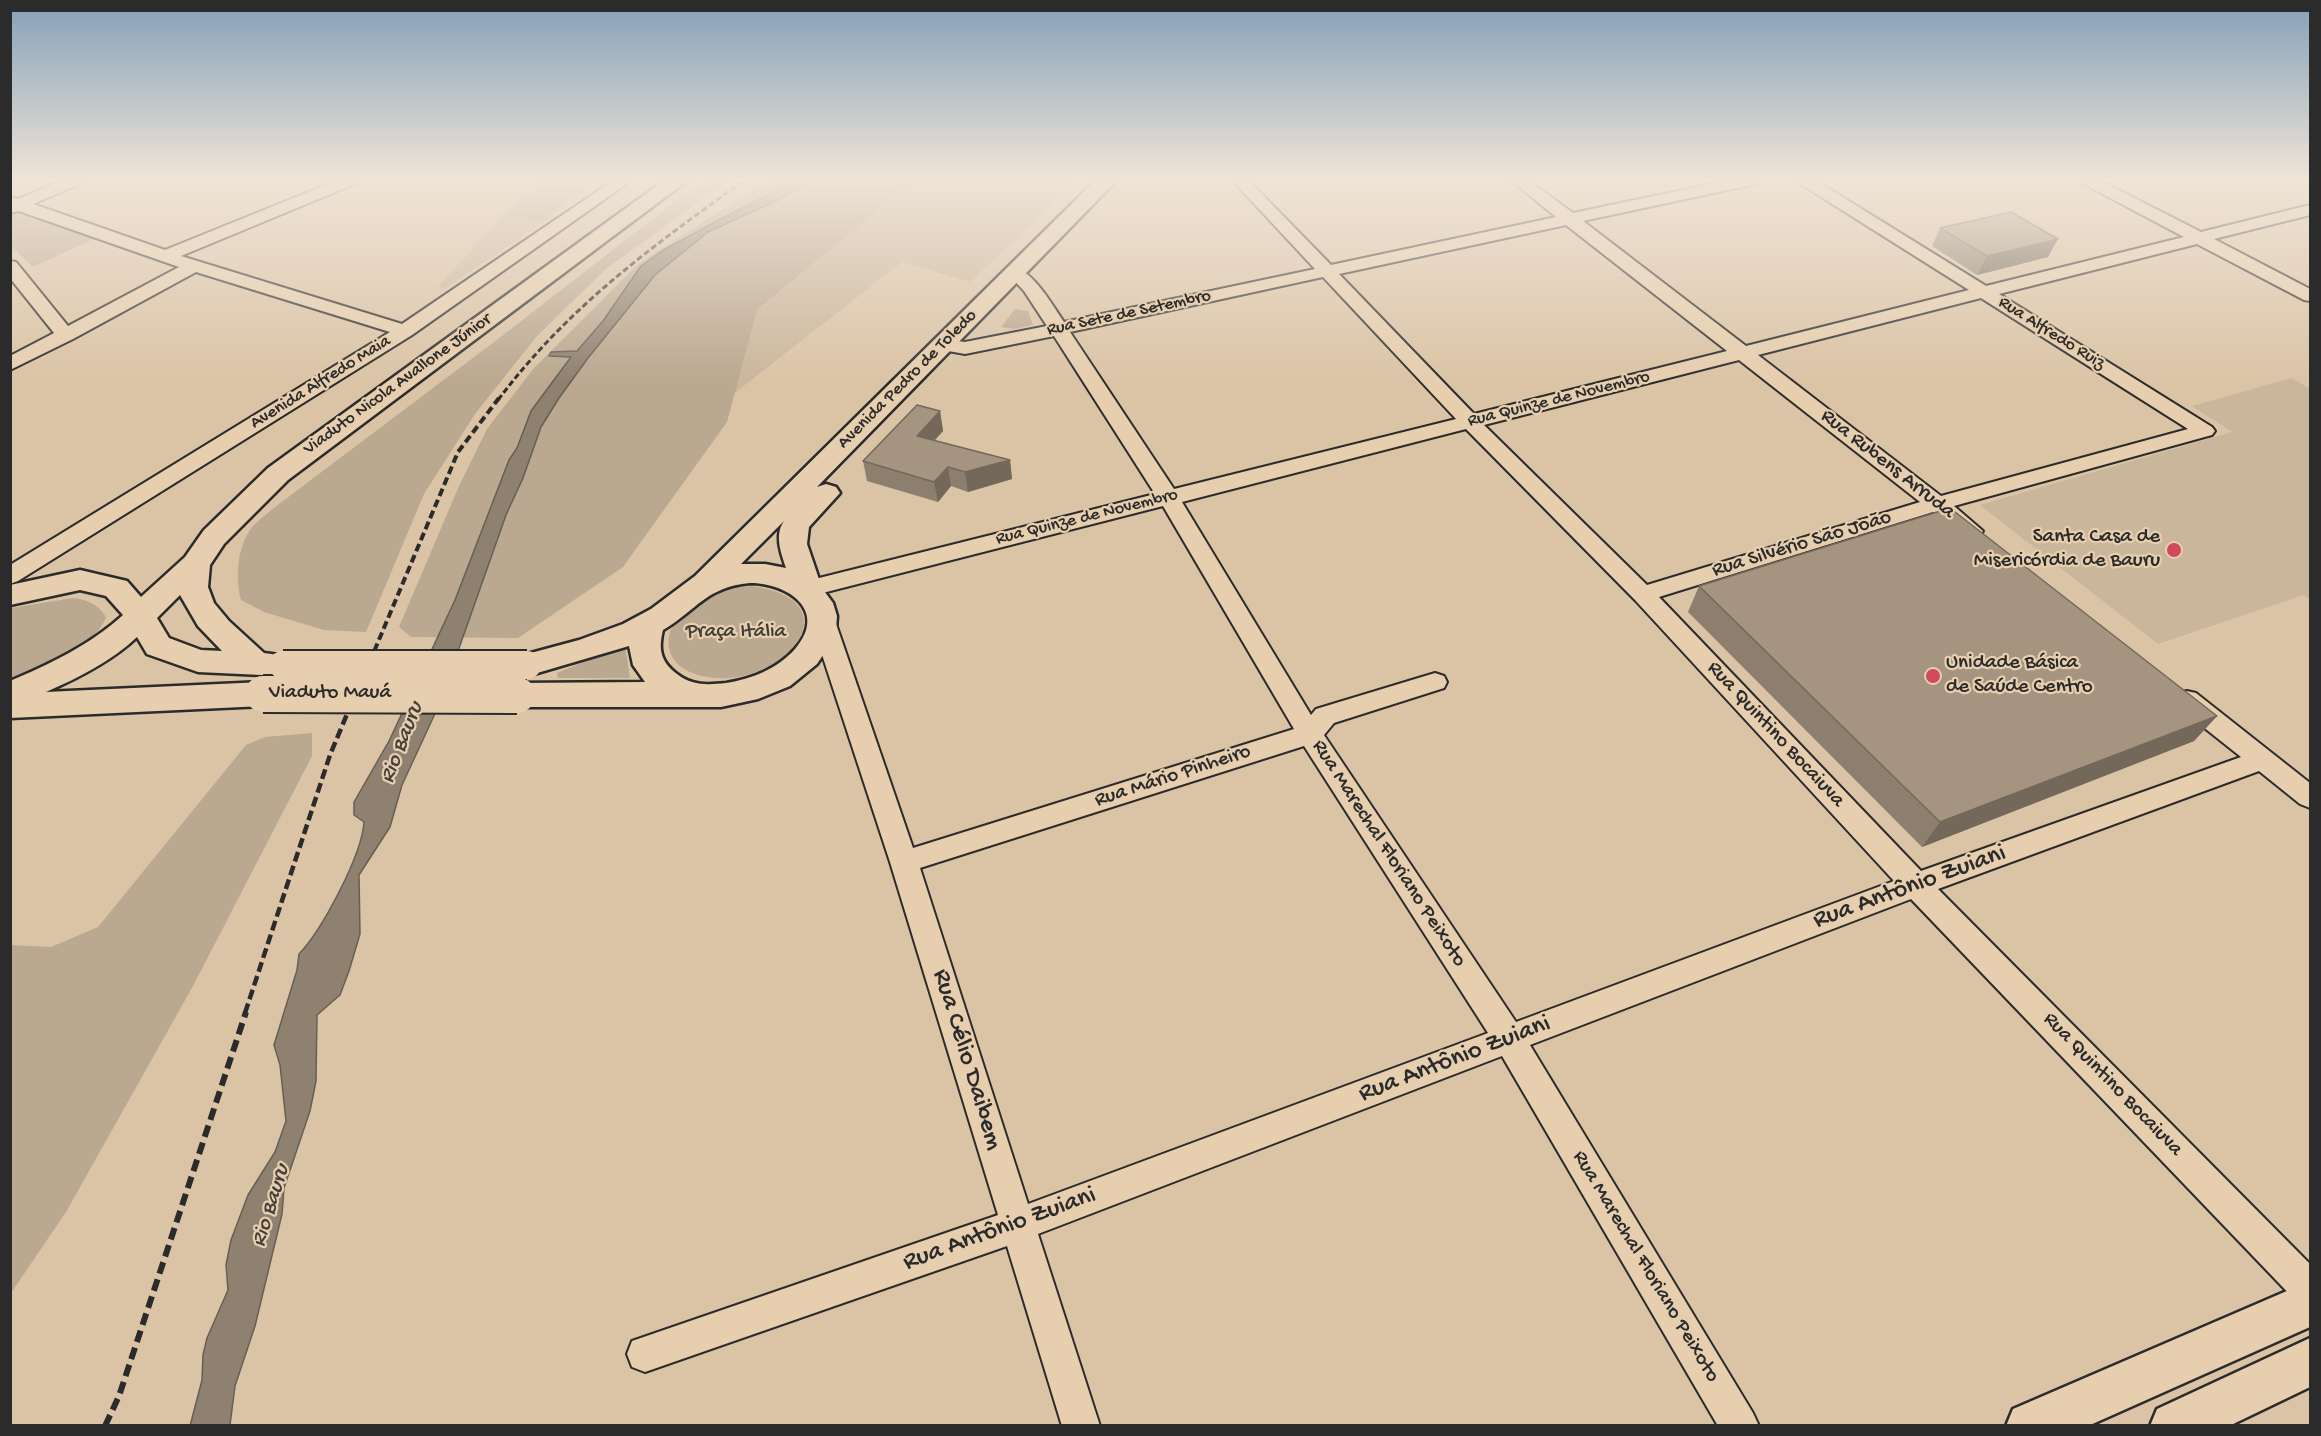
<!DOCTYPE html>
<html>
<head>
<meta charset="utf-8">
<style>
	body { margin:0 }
	#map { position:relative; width:2321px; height:1436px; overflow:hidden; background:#dbc4a6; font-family:"Gochi Hand",sans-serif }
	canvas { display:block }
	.frame { position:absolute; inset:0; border:12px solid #2b2b2b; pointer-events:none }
</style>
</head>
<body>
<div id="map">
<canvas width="2321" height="1436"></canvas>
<div class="frame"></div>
</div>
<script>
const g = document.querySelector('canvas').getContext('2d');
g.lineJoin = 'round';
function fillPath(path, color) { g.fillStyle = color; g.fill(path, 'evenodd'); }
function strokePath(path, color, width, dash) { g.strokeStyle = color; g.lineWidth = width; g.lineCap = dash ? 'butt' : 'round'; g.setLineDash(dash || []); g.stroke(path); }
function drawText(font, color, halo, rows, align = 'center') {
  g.font = font + ' "Gochi Hand",sans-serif'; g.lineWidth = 4.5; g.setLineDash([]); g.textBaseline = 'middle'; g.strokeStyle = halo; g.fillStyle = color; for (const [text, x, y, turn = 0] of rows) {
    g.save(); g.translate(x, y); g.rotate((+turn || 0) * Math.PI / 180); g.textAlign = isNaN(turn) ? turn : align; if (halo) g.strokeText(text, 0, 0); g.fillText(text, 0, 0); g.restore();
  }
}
const built = new Path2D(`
	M533 180H605L446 288 438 287Z
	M915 180H1079L970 282 902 262 713 410 658 392Z
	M2292 378 2310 389V600L2304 595 2158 644 1980 505 2232 432 2192 406Z`);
const green = new Path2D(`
	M703 180H730L607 268 537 336 475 414 424 494 366 632 324 630 264 612 241 600C235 578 237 545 253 526 261 518 270 511 279 504L498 339Z
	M768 180H915L757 310 727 422 623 567 518 638 411 637 399 627 459 486 487 429 534 368 638 264Z
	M549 183 584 190 541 221 504 214Z
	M20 210 98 237 33 267 11 246 10 213Z
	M1015 309 1028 311 1033 325 1014 329 1001 327Z
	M752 586C864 602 772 700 695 674 670 666 661 643 675 621 681 611 698 601 708 595 721 588 738 587 752 586Z
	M73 598C88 600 98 604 106 617 95 648 41 672 11 680V608Z
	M625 645 630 678H558L557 673Z
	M312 733V756L193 986 66 1212 11 1293V945L51 947 98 927 246 745 265 737Z`);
const water = new Path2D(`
	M791 180H809L778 200 708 232 655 275 588 358 559 398 541 427 523 478 506 515 439 705 402 785 390 827 359 875 360 934 349 971 340 995 317 1015 316 1081 310 1111 284 1188 282 1214 255 1326 235 1386 230 1425 190 1426 202 1380 203 1355 207 1338 228 1290 226 1265 231 1240 248 1195 275 1152 286 1121 280 1065 274 1045 297 970 299 954C322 930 362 855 364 822L354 815V802L389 741 455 600 509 460 517 448 531 411 571 357 549 356 551 352 577 351 603 321 641 266 662 251 713 223 783 187Z`);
const street = new Path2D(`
	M64 180H84L82 183 33 204 165 250 338 180H359L357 183 181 256 402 324 614 180H632L412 335 18 581 10 584V565L390 332 196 272 73 339 10 370V356L54 333 10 278V261L16 262 68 326 179 267 19 211 10 213V197L18 199Z
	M1232 180H1248L1331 265 1556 217 1511 180H1528L1573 213 1731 180H1759L1757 183 1751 185 1583 221 1746 346 1969 290 1799 183 1797 180H1815L1986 286 2184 237 2082 183 2080 180H2099L2201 232 2310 205V215L2214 239 2310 289V301L2304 300 2197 244 1999 294 2212 427 2215 431 2212 435 1954 506 1983 531 1980 536C1962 541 1947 523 1933 512L1659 597 1921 871 2241 757 2178 707 2174 700 2178 693 2187 691 2196 693 2310 783V808L2300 804 2259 771 1938 889 2310 1264V1307L2297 1302 1911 899 1530 1045 1753 1413 1759 1426H1718L1502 1056 1038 1234 1100 1426H1062L1007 1246 645 1372 632 1367 627 1354 632 1341 998 1215 890 862 811 621 815 615 823 613 831 615 835 621 913 848 1294 729 1163 506 807 597 799 595 795 589 799 583 1155 494 1054 336 965 354 937 349 935 345 937 341 944 339 965 342 1047 326 1024 291 1007 273 1010 269C1030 264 1053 307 1064 322L1315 269ZM1566 225 1727 351 1474 414 1339 274ZM1323 277 1456 419 1174 489 1070 332ZM1981 298 2188 429 1941 496 1758 355ZM1739 360 1920 502 1647 585 1484 425ZM1466 429 1635 600 1894 881 1516 1022 1324 735 1334 723 1444 688 1447 682 1444 676 1435 673 1316 709 1311 715 1182 502ZM1304 746 1488 1033 1028 1204 920 868Z`);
const secondary = new Path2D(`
	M665 180H688L288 480 224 544 210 565 208 587 214 603 229 621 264 653 294 657 299 665 294 673 283 676 198 672 147 654 137 637C112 661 78 678 46 692L263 682 274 686 279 694 274 702 263 706 10 718V681C50 664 90 645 123 615L106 596 80 590 10 605V585L80 570 127 581 141 597 185 557 204 530 268 468ZM180 595 198 626 222 651 201 650 169 638 157 618Z
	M1096 180H1117L817 487 826 484 836 487 840 493 809 527 807 544 822 588 833 603 837 616 836 630 831 643 817 664 790 686 758 699 721 707H517L506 703 501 695 506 687 517 683 645 682 633 665 629 646 527 676 516 673 511 665 516 657 579 640 623 624 651 609 695 576ZM784 521C774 535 781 553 786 568L765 564H741ZM750 583C787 583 829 610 795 649 777 669 752 679 726 683 708 685 692 686 677 674 661 662 658 650 663 630 697 610 706 587 750 583Z
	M2310 1281V1327L2088 1426H2006L2013 1409Z
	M2310 1338V1387L2229 1426H2150L2157 1409Z`);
const railFar3 = new Path2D(`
	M498 400C568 307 651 247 745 180`);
const railFar2 = new Path2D(`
	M365 673 458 452 499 398`);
const railFar1 = new Path2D(`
	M245 1013 330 755 365 671`);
const rail = new Path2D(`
	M105 1426 119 1396 246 1012`);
const secondaryBridgeFar1 = new Path2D(`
	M283 665H527`);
const secondaryBridge = new Path2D(`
	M263 694 517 695`);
const wall = new Path2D(`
	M579 180H599L595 182Z
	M1940 228 2048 257 1977 275 1932 246Z
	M940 411 943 431 934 440 1010 460 1012 479 968 492 951 486 938 502 867 481 863 461Z
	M1699 586 2217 716 2194 741 1922 847 1688 612Z`);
const shadedWall = new Path2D(`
	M2058 239 2048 257 1977 275 1987 256Z
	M940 411 943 431 921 456 917 436Z
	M1010 460 1012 479 968 492 965 472Z
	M948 467 951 486 938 502 934 482Z
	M2217 716 2194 741 1922 847 1940 822Z`);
const building = new Path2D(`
	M2011 212 2058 239 1987 256 1940 228Z
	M917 405 940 411 917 436 1010 460 965 472 948 467 934 482 863 461Z
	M1950 508 2217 716 1940 822 1699 586Z`);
const markers = [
	[2174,550,8,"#d1495b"],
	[1933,676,8,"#d1495b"]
];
const farStreetnames = [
	["Rua Sete de Setembro",1129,314,-12],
	["Rua Alfredo Ruiz",2051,334,32],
	["Avenida Pedro de Toledo",908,380,-45],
	["Avenida Alfredo Maia",321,383,-32],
	["Viaduto Nicola Avallone Júnior",398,385,-36],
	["Rua Quinze de Novembro",1559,400,-14],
	["Rua Quinze de Novembro",1087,518,-14]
];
const streetNames = [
	["Rua Rubens Arruda",1887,465,38],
	["Rua Silvério São João",1802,545,-17],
	["Viaduto Mauá",330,694],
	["Rua Quintino Bocaiuva",1775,735,47],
	["Rua Mário Pinheiro",1173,777,-18],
	["Rua Marechal Floriano Peixoto",1388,854,57],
	["Rua Quintino Bocaiuva",2112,1085,46],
	["Rua Marechal Floriano Peixoto",1645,1267,59]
];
const poiNames = [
	["Santa Casa de",2160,538],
	["Misericórdia de Bauru",2160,562],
	["Unidade Básica",1946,664,"left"],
	["de Saúde Centro",1946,688,"left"]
];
const parkNames = [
	["Praça Itália",736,633]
];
const waterNames = [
	["Rio Bauru",403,743,-69],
	["Rio Bauru",272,1206,-73]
];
const nearStreetnames = [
	["Rua Antônio Zuiani",1910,888,-20],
	["Rua Célio Daibem",966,1060,73],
	["Rua Antônio Zuiani",1455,1060,-21],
	["Rua Antônio Zuiani",1000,1230,-20]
];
fillPath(built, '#cab69b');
fillPath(green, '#baa890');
fillPath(water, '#8e8170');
strokePath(water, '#665f54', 1.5);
strokePath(street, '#2b2b2b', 4);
strokePath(secondary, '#2b2b2b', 5);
fillPath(street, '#e6ceae');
fillPath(secondary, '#e6ceae');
strokePath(railFar3, '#2b2b2b', 3, [6, 3]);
strokePath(railFar2, '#2b2b2b', 4, [8, 4]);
strokePath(railFar1, '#2b2b2b', 4.5, [10, 4.5]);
strokePath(rail, '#2b2b2b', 6, [12, 6]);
strokePath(secondaryBridgeFar1, '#2b2b2b', 32, []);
strokePath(secondaryBridge, '#2b2b2b', 40, []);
strokePath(secondaryBridgeFar1, '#e6ceae', 28);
strokePath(secondaryBridge, '#e6ceae', 36);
fillPath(wall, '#8d7f6e');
fillPath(shadedWall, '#73685a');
fillPath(building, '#a49480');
strokePath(building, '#73685a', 1.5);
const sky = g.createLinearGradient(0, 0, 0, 381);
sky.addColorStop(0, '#84a0b8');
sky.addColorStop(0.47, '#efe4d7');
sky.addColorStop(1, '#efe4d700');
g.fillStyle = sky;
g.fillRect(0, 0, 2321, 381);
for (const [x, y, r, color] of markers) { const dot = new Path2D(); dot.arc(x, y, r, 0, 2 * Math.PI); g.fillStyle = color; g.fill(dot); strokePath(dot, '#e6ceae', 2); }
drawText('18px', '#2b2b2b', '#e6ceae', farStreetnames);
drawText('21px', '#2b2b2b', '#e6ceae', streetNames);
drawText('21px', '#2b2b2b', '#e6ceae', poiNames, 'right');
drawText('21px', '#403e3a', '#e6ceae', parkNames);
drawText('italic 22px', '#44403c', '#e6ceae', waterNames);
drawText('26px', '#2b2b2b', '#e6ceae', nearStreetnames);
</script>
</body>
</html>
